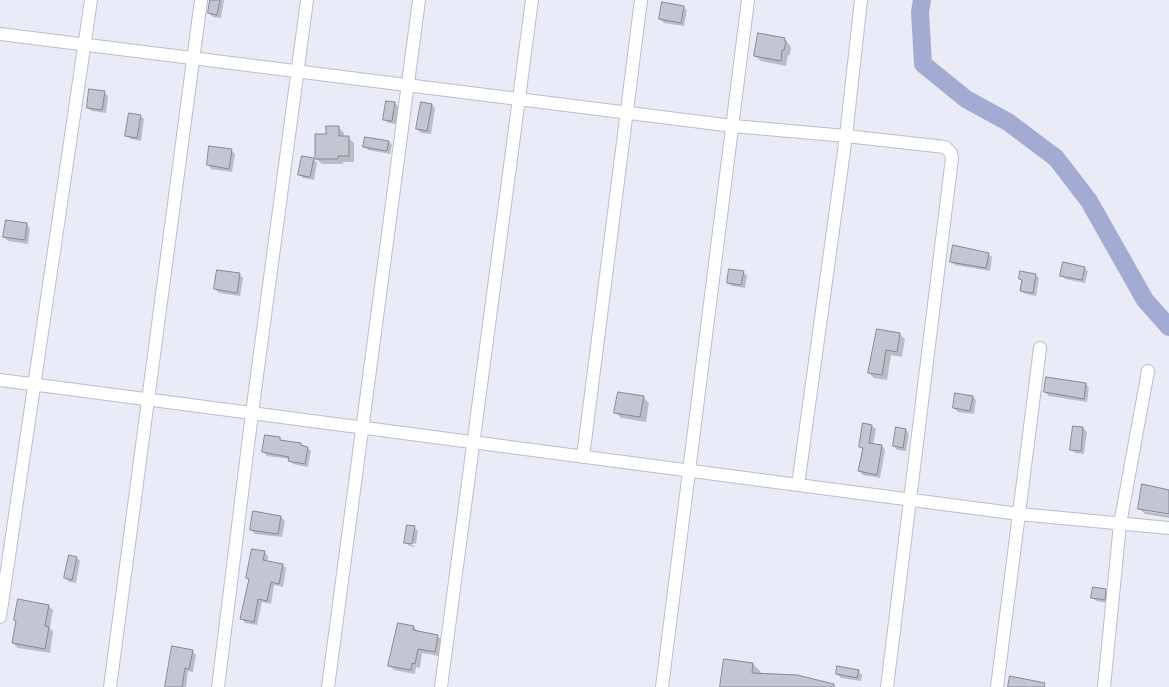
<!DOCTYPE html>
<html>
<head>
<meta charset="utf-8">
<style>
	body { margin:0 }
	canvas { display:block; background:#e9ecf7 }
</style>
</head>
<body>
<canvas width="1169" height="687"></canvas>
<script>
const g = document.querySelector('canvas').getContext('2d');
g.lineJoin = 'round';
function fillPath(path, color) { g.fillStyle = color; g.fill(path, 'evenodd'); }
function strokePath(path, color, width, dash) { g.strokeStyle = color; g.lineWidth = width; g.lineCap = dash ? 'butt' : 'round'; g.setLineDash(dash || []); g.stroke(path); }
const shadow = new Path2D(`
	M211 0H224L221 18 213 17 209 13Z
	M683 7 687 10 684 26 664 23 660 19Z
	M784 39 790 45 791 48 790 55H788L786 66 761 61 755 56Z
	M104 92 108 96 106 113 92 111 88 108Z
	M387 102 395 103 399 107 396 124 388 123 384 119Z
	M432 105 435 108 431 134 421 133 417 129Z
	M140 116 144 119 141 141 130 139 127 135Z
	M338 127 344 133V137H348L354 143V162H343V164H322L316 159Z
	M388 141 392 145 390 154 368 150 364 147Z
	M231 150 235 154 232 172 211 169 208 165Z
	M314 159 317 163 314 180 303 178 299 174Z
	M27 224 30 228 28 244 8 241 4 237Z
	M988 254 992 257 990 271 955 265 951 262Z
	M1084 268 1088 271 1085 283 1065 279 1061 275Z
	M743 272 747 276 745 288 732 286 728 283Z
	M239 274 243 278 240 296 219 293 215 289Z
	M1036 275 1039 278 1036 296 1025 294 1021 290 1023 282 1020 279Z
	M900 334 905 339 902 357 891 355 887 380 874 378 869 373 872 355Z
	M1086 384 1089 388 1087 402 1049 396 1045 392Z
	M972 396 976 400 974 414 958 412 954 408Z
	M643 397 649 403 646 422 621 418 616 413Z
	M864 424 872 426 876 429 873 445 882 446 885 450 880 478 863 475 859 471 863 450 860 447Z
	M1083 428 1087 432 1084 454 1075 453 1071 449Z
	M906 430 909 434 906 451 897 450 894 446Z
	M279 438 282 441 301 444 303 447H307L311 451 308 467 293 464 290 461V459L267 456 263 452Z
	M1169 490V513L1144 509V511L1169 515V518L1145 514 1139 508Z
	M254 512 281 517 285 521 282 537 255 534 251 530Z
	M414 527 418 531 416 544 408 542V544L415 546V547L409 546 405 542Z
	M264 552 268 556 267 562 283 565 286 568 283 587 274 585 271 604 262 602 257 625 245 623 242 619 250 580 247 578Z
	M77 558 80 561 76 583 69 582 65 578Z
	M1106 590 1109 594 1108 603 1096 601 1092 597Z
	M48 605 53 610 50 628 53 632 50 653 18 648 13 643 17 622 15 620Z
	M414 627 418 632 438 636 442 641 439 656 422 653 420 668 416 667 415 674 394 670 390 666Z
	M192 651 196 655 193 672 188 671 186 687H166Z
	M753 664 761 672 760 675 830 687H721Z
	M858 671 862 675 861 681 841 678 837 674Z`);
const river = new Path2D(`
	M922 0 920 12 923 64 966 99 1008 122 1056 158 1089 201 1145 300 1169 327`);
const building = new Path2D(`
	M210 0H220L217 15 208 13Z
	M662 2 684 6 681 23 659 19Z
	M758 33 785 38 784 41H786L784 50H782L781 61 754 56Z
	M89 89 105 91 102 110 87 108Z
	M386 101 395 102 392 121 383 120Z
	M421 102 432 104 427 131 416 129Z
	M129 113 141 115 137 138 125 136Z
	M326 126H339V136H349V156H338V159H315V134H326Z
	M365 137 389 141 387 151 363 147Z
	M209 146 232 149 229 169 207 165Z
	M302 156 314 158 310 177 298 175Z
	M6 220 27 223 25 240 3 237Z
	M953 245 989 253 986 268 950 262Z
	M1063 262 1085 267 1082 280 1060 276Z
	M729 269 744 271 741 285 727 283Z
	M217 270 240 273 237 293 214 289Z
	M1020 271 1036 274 1033 293 1020 291 1022 280 1019 279Z
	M877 329 900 333 897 352 886 350 882 375 868 373Z
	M1046 377 1086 383 1084 399 1044 392Z
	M618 392 644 396 640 417 614 413Z
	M955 393 973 396 970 411 953 408Z
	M863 423 872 425 869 443 882 445 877 475 858 471 863 448 859 447Z
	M1073 426 1083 427 1081 451 1070 450Z
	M896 427 906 429 903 448 893 446Z
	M265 435 280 437V440L301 443V445L308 447 305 464 288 461 289 457 262 452Z
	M1142 484 1169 490V514L1138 509Z
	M253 511 281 516 278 534 250 530Z
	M407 525 415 526 412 544 404 543Z
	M252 549 265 551 263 560 283 564 279 584 271 582 267 601 258 599 254 622 240 619 249 579 246 578Z
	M69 555 77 557 72 580 64 578Z
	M1093 587 1106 589 1105 600 1091 598Z
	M18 599 49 605 45 626 49 627 45 649 12 643 16 621 14 620Z
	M398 623 414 626 413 630 438 635 435 652 418 649 415 664 412 663 411 670 388 666Z
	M172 646 193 650 189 669 185 668 182 687H165Z
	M724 659 753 663 752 673 797 675 834 684V687H720Z
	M837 666 859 670 857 678 836 674Z
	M1010 676 1045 683 1044 687H1008Z`);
const minor = new Path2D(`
	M0 34 733 126 846 136 945 147 951 153 952 158 887 687
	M0 380 1019 514 1169 528
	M583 457 641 0
	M798 485 846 136 861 0
	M0 617 91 0
	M110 687 201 0
	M218 687 252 413 307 0
	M328 687 419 0
	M441 687 532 0
	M662 687 748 0
	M997 687 1040 348
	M1104 687 1120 524 1148 371`);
fillPath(shadow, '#0003');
strokePath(river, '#a3abd3', 18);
fillPath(building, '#c3c6d1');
strokePath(building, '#868892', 1);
strokePath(minor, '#bcbec9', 14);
strokePath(minor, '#fff', 12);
</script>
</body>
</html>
